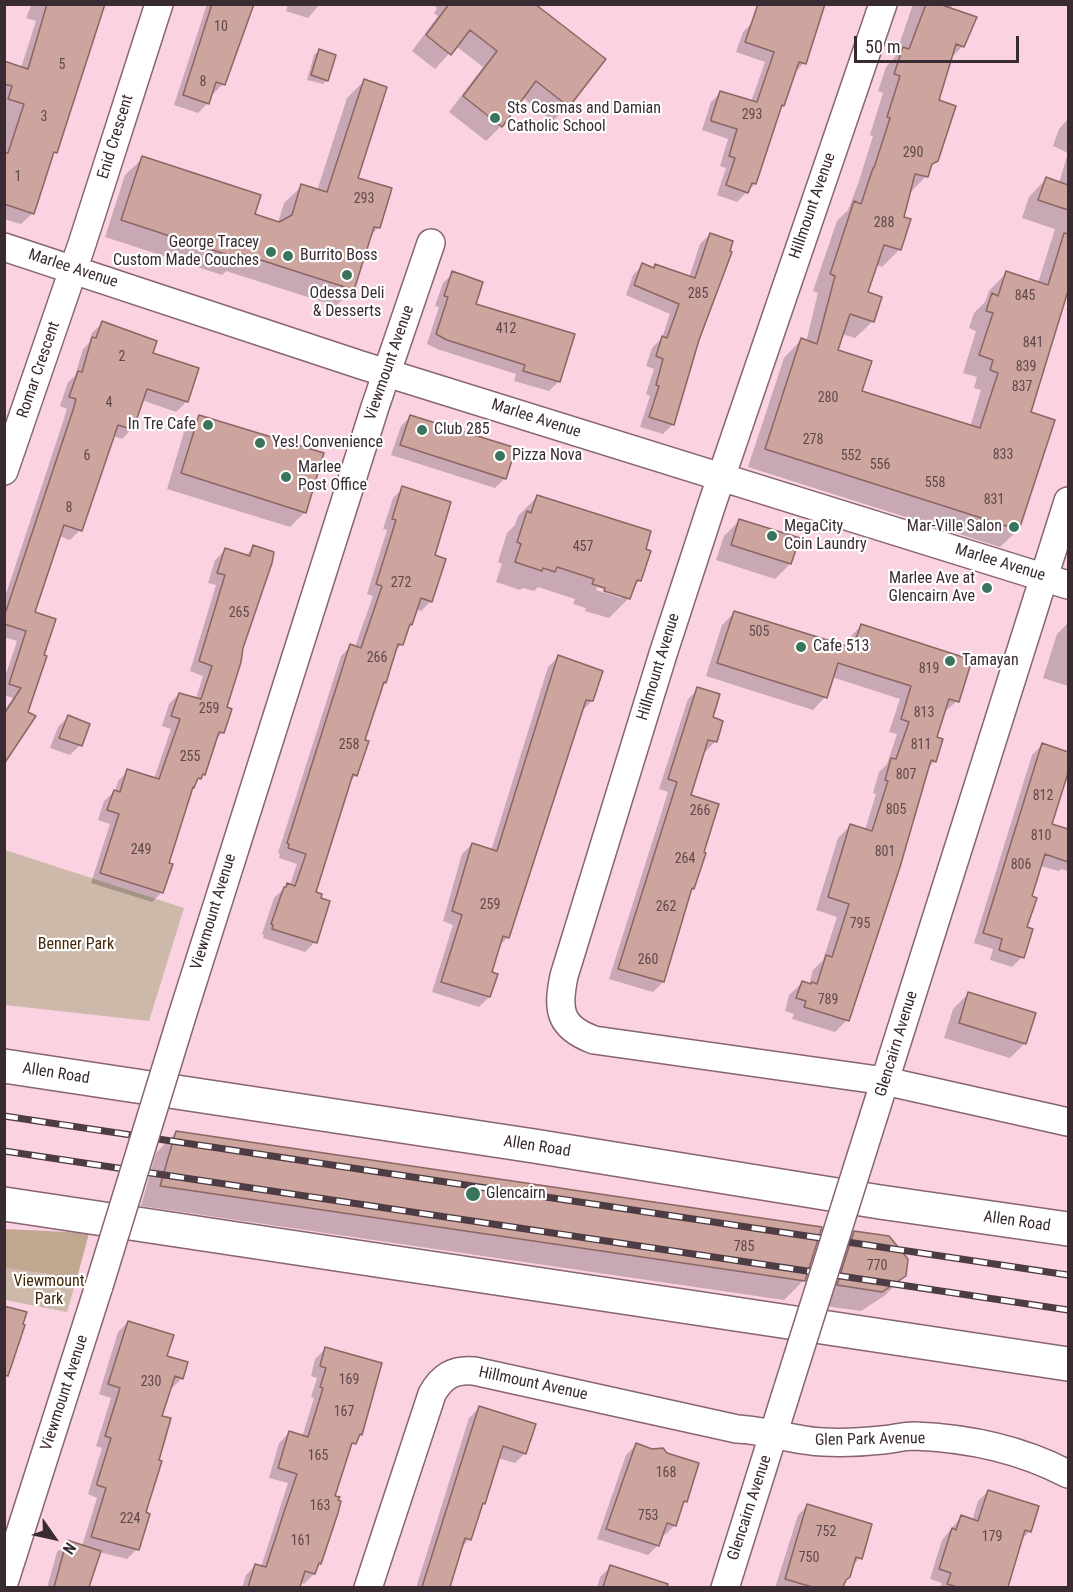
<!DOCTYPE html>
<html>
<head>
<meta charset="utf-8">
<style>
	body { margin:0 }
	#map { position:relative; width:1073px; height:1592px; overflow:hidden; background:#fad2e2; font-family:"Roboto Condensed",sans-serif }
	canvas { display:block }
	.frame { position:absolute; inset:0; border:6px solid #3a2a31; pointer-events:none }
	.north { position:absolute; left:24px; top:1508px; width:60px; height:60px; -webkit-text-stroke:4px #fff; paint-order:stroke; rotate:124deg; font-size:16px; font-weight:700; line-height:24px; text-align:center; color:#3a2a31 }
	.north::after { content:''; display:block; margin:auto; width:21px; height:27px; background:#3a2a31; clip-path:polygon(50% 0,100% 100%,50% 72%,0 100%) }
	.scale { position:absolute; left:854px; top:36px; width:165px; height:27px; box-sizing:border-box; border:3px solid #3a2a31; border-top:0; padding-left:8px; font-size:18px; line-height:21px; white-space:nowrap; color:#3a2a31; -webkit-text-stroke:4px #fff; paint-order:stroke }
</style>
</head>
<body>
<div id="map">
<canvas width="1073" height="1592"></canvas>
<div class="frame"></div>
<div class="north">N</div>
<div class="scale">50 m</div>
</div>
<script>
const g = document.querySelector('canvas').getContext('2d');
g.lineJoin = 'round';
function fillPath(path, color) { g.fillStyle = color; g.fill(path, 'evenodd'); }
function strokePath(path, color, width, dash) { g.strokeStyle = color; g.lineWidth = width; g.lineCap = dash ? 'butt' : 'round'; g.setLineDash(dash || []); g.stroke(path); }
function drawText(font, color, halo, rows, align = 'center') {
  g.font = font + ' "Roboto Condensed",sans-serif'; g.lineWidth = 4.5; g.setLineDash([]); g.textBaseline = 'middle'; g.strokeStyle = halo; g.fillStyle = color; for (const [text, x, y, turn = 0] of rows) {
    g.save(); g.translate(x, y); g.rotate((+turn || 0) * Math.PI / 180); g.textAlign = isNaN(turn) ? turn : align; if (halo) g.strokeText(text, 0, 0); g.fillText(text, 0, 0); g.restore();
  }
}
const green = new Path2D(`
	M5 850 184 908 149 1021 5 1005Z
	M5 1268 77 1278 67 1312 5 1300Z`);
const forest = new Path2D(`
	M5 1229 89 1233 77 1278 5 1268Z`);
const shadow = new Path2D(`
	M32 4H104L55 152 51 156 33 213 21 224 4 219V63L21 68 36 21 26 18Z
	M207 4H250L223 84 213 94 211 93 208 103 198 113 174 105Z
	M288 4H320L308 18 286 11Z
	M432 4H539L537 8 604 60 568 106 553 121 522 97 501 126 486 141 449 112 483 67 456 46 435 69 412 51 438 16 434 13 437 8Z
	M913 4H952L951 10 963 46 950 59 937 101V160L929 168 926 176 908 195 902 218 900 249 882 267 876 265 866 293 873 321 855 338 842 334 836 351 860 392 970 427 981 390 974 388 977 377 963 373 976 331 969 328 974 313 985 302 989 291 1006 273 1038 283 1055 229 1022 218 1029 197 1046 179 1059 183 1068 153 1053 146 1059 129 1068 119V286L1029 413 1018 530 1000 547 748 467 784 358 801 340 806 342 818 293 813 291 837 221 848 210 858 184 873 136 870 135 883 93 878 91 886 67 895 57Z
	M764 11 804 63 794 73 782 105 779 108 755 184 737 202 717 195 726 168 720 166 728 139 702 130 711 102 721 92 751 102 765 62 736 52 743 32Z
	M319 51 327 80 323 84 307 80 314 55Z
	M364 81 357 179 379 227 370 236 353 289 336 306 226 271 222 275 105 237 125 175 143 158 253 215 278 223 284 203 302 186 317 191 347 98Z
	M710 234 698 339 673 424 663 434 640 427 650 396 646 394 654 369 646 366 652 348 662 338 670 314 626 295 633 275 643 265 653 269 656 266 689 278 700 244Z
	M453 273 474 305 559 381 549 391 514 381 516 374 437 349 427 344 439 307 435 306 443 283Z
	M102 323 152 353 197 369 186 402 176 412 142 400 132 429 122 439 113 436 80 530 70 540 59 536 33 613 54 620 4 757V711L13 698 4 695V680L17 641 4 637V600L63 422 67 409 60 406 68 382 75 376 83 349 89 343 92 333Z
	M199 416 305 512 290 527 167 489 184 432Z
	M411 416 505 478 495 488 391 455 401 426Z
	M403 488 433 556 431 601 421 611 415 609 401 645 394 652 363 741 356 775 349 782 314 893 315 942 305 952 263 938 264 935 262 934 274 898 288 885H290L297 864 279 858 280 854 278 853 341 656 351 646 355 647 373 596 367 594 387 530 383 529 393 498Z
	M538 496 640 580 632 588 629 598 609 618 585 611 586 608 573 604 575 599 538 587 534 591 523 588 520 590 496 582 502 564 498 562 507 533 515 525 518 516ZM597 587 623 595 621 598 596 590Z
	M739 521 790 564 775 579 716 560 724 536Z
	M254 547 242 648 225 708 223 732 214 741 203 774 190 790 167 864 162 892 152 902 91 883 110 824 98 820 104 801 115 791 118 781 128 771 154 779 171 729 162 726 169 704 179 694 196 699 203 676 190 671 216 585 208 583 215 560 225 550 245 556Z
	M734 613 846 647 849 638 861 626 957 701 943 713 935 738V761L926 770 847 1020 835 1032 792 1019 794 1014 785 1011 789 995 802 983 809 985 813 970 823 960 837 917 816 910 838 838 851 825 865 830 876 794 873 793 879 772 887 764 897 734 889 732 900 699 832 677 825 697 813 710 706 676 722 625Z
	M1067 624 1068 625V686L1043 678 1057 634Z
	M558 657 592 701 582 711 508 937 497 948 490 973 489 997 479 1007 432 992 453 925 443 921 462 854 472 844 491 851 548 667Z
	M698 689 711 718 721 722 715 742 705 752 703 751 689 796 693 888 689 892 663 982 653 992 609 979 668 792 659 789 688 699Z
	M68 717 80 745 70 755 50 748 58 727Z
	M1042 745 1068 753V767L1050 825 1068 832V871L1061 869 1059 871 1040 866 1030 897 1022 957 1012 967 990 960 993 949 974 943 1032 755Z
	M968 994 1025 1043 1010 1058 944 1038 953 1009Z
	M176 1132 804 1280 784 1300 141 1206 156 1153Z
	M854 1233 905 1276 884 1296 861 1311 818 1305 834 1253Z
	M128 1322 166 1357 182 1378 172 1388 170 1387 160 1417 137 1549 127 1559 99 1552 87 1588H47L57 1552 67 1542 82 1546 97 1498 88 1494 102 1448 96 1446 111 1398 99 1394 118 1332Z
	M325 1349 361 1434 348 1450 333 1496 320 1563 314 1574 304 1584 300 1582 299 1588H242L246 1575 256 1565 261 1567 288 1483 269 1478 279 1443 289 1433 302 1437 314 1398 311 1397 317 1378 311 1376 315 1359Z
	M479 1408 525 1453 515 1463 498 1458 484 1503 480 1508 469 1539 461 1548 448 1588H416L469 1418Z
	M636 1445 686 1501 681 1506 675 1525 665 1535 661 1534 658 1545 648 1555 597 1539 626 1455Z
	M988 1491 1030 1531 1021 1540 1006 1588H940L942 1583 930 1579 942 1540 961 1517 972 1521 978 1501Z
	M808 1505 860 1558 852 1566 841 1588H775L798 1515Z
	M610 1567 664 1584 663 1588H597L600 1577Z`);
const building = new Path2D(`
	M47 4H105L57 153 54 152 34 214 4 204V152L8 153 24 104 8 99 12 86 4 84V61L28 69Z
	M212 4H254L225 85 216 82 209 104 183 95Z
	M449 4H535L606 59 569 107 536 81 502 127 463 96 497 51 470 30 451 55 426 35Z
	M758 4H825L806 64 799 62 784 106 782 105 756 184 752 183 748 193 726 185 735 158 729 156 737 129 711 121V119L720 91 757 102 774 52 745 42Z
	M926 4H939L977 17 964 47 956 44 939 100 956 106 938 161 932 164 928 177 915 174 904 217 911 219 901 250 884 245 868 292 882 297 874 322 850 314 838 350 872 361 862 391 980 428 998 373 990 370 993 360 979 355 993 313 986 311 992 293 998 296 1006 271 1048 285 1064 233 1068 234V291L1031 412 1055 420 1019 530 765 449 801 338 817 344 835 276 830 274 854 201 861 204 873 168H874L890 118 887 117 900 76 894 74 903 47 909 49Z
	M319 49 336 55 328 81 311 75Z
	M364 79 387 87 358 178 392 188 380 228 374 227 354 290 242 254 240 259 121 220 142 156 261 195 255 214 279 222 292 215 301 184 327 192Z
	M1046 177 1068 185V210L1038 200Z
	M710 233 733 241 730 251 732 252 699 340 674 425 649 417 659 386 656 385 663 359 656 356 662 336 667 338 679 304 634 285 642 263 654 268 655 264 695 278Z
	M452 271 483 282 476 304 575 334 560 382 523 371 525 365 447 340 436 334 448 297 444 296Z
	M102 321 157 341 153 353 199 368 188 402 147 389 133 430 118 425 82 531 64 525 35 612 56 619 44 655 47 656 28 712 36 716 4 764V714L21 688 9 684 26 631 4 624V617L73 410 76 399 69 397 78 371 82 372 92 337 96 338Z
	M199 415 324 453 306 513 181 473Z
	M410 415 516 448 506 479 400 445Z
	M402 486 451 502 435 555 446 559 432 602 421 598 412 625 410 624 403 645 398 644 386 683 384 682 365 740 369 741 357 776 353 774 316 892 322 894 321 898 330 901 317 943 272 929 273 925 271 924 284 887H286L287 883 295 886 306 854 288 848 289 844 287 843 350 644 361 648 382 586 376 584 396 520 392 519Z
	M537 495 651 531 646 549 651 551 641 581 637 580 630 599 604 591 605 588 592 584 594 579 557 567 555 572 543 568 542 571 515 562 521 544 517 542 527 511 531 513Z
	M739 519 800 538 791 564 731 545Z
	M253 545 274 552 272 563 243 648 241 662 227 707 232 709 224 733 219 732 205 775 203 774 201 779 198 778 194 788 193 787 169 863 173 864 163 893 100 873 119 814 107 810 114 790 120 792 127 769 159 779 180 719 171 716 179 693 201 699 212 666 199 661 225 575 217 573 225 548 250 556Z
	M734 611 853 648 861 624 972 660 959 702 949 699 937 737 943 739 936 762 931 760 900 867 849 1021 804 1007 806 1001 796 998 802 981 811 984 812 982 817 984 826 955 832 957 849 904 828 897 850 824 872 831 888 781 885 780 891 758 896 759 909 722 901 719 911 686 838 663 827 698 717 663Z
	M558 655 603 671 593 701 586 700 509 938 503 936 492 972 498 974 490 997 441 982 462 915 452 911 472 843 497 851Z
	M697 687 720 694 713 717 723 721 717 742 708 740 691 795 719 804 704 852 706 853 694 889 692 888 664 982 618 969 677 782 668 779Z
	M68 715 90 724 82 746 59 738Z
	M1042 743 1068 752V773L1052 824 1068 829V862L1045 854 1032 896 1037 898 1027 927 1033 929 1024 958 999 950 1002 939 983 933Z
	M968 992 1036 1013 1026 1044 959 1023Z
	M176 1131 822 1227 805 1281 160 1186Z
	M854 1231 889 1236 908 1259 906 1276 882 1292 837 1285Z
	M4 1306 27 1312 23 1324 25 1325 8 1376 4 1375Z
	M128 1321 174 1335 167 1356 188 1362 183 1379 175 1376 162 1416 171 1418 159 1460 162 1461 146 1512 150 1514 139 1550 91 1537 106 1488 97 1485V1483L111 1438 105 1436 120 1388 108 1384Z
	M325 1347 382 1363 362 1435 360 1434 356 1444 352 1443 335 1496 340 1497 338 1500 341 1501 338 1513 321 1564 319 1563 315 1574 305 1571 300 1587H248L255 1564 266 1567 285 1509 297 1474 278 1468 289 1431 308 1437 323 1388 320 1387 326 1368 320 1366Z
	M479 1406 536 1424 526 1454 503 1446 485 1504 483 1503 471 1540 465 1538 450 1587H422Z
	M636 1443 652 1449 663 1448 667 1453 699 1463 687 1502 684 1501 676 1526 667 1523 659 1546 606 1529Z
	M988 1490 1039 1506 1031 1532 1025 1530 1008 1587H957L947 1584 951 1573 939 1569 952 1528 956 1530 961 1515 978 1521Z
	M807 1504 872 1524 862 1559 856 1557 850 1577 846 1580 843 1587H812L785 1579Z
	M67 1540 101 1551 89 1587H54Z
	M610 1565 668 1584 667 1587H603Z`);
const minor = new Path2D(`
	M883 4 712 504 663 654 564 976C557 1010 559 1027 594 1040L885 1081 1068 1122
	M4 247 361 365 1068 585
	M4 471 82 244 159 4
	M182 1016 375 407 431 243
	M874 1115 1068 501
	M4 1583 99 1286
	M368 1588 432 1394C442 1376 454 1369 474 1371L737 1429C766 1430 794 1441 823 1442 842 1443 863 1442 882 1440 893 1439 904 1436 914 1436 968 1438 1020 1449 1068 1474
	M725 1588 785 1397`);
const highway = new Path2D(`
	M4 1066 534 1146 880 1202 1068 1229
	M4 1204 1068 1364`);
const rail = new Path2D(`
	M4 1116 1068 1275
	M4 1151 1068 1310`);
const minorBridge = new Path2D(`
	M99 1286 182 1016
	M785 1397 874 1115`);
const markers = [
	[495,118,6,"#39745d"],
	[271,252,6,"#39745d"],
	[288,256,6,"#39745d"],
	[347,275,6,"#39745d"],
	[208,425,6,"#39745d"],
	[422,430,6,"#39745d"],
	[260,443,6,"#39745d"],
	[500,456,6,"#39745d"],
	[286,477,6,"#39745d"],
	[1014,527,6,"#39745d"],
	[772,536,6,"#39745d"],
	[987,588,6,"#39745d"],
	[801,647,6,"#39745d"],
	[950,661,6,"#39745d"],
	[473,1194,8,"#39745d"]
];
const numberNames = [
	["10",221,27],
	["5",62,65],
	["8",203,82],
	["293",752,115],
	["3",44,117],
	["290",913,153],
	["1",18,177],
	["293",364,199],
	["288",884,223],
	["285",698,294],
	["845",1025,296],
	["412",506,329],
	["841",1033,343],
	["2",122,357],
	["839",1026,367],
	["837",1022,387],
	["280",828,398],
	["4",109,403],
	["278",813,440],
	["833",1003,455],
	["6",87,456],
	["552",851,456],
	["556",880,465],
	["558",935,483],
	["831",994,500],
	["8",69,508],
	["457",583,547],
	["272",401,583],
	["265",239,613],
	["505",759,632],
	["266",377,658],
	["819",929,669],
	["259",209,709],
	["813",924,713],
	["258",349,745],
	["811",921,745],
	["255",190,757],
	["807",906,775],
	["812",1043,796],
	["805",896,810],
	["266",700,811],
	["810",1041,836],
	["249",141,850],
	["801",885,852],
	["264",685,859],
	["806",1021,865],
	["259",490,905],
	["262",666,907],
	["795",860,924],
	["260",648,960],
	["789",828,1000],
	["785",744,1247],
	["770",877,1266],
	["169",349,1380],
	["230",151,1382],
	["167",344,1412],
	["165",318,1456],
	["168",666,1473],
	["163",320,1506],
	["753",648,1516],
	["224",130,1519],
	["752",826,1532],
	["179",992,1537],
	["161",301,1541],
	["750",809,1558]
];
const poiNames = [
	["Sts Cosmas and Damian",507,109],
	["Catholic School",507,127],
	["George Tracey",259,243,"right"],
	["Custom Made Couches",259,261,"right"],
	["Burrito Boss",300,256],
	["Odessa Deli",347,294,"center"],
	["& Desserts",347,312,"center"],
	["In Tre Cafe",196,425,"right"],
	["Club 285",434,430],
	["Yes! Convenience",272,443],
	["Pizza Nova",512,456],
	["Marlee",298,468],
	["Post Office",298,486],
	["MegaCity",784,527],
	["Coin Laundry",784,545],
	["Mar-Ville Salon",1002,527,"right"],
	["Marlee Ave at",975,579,"right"],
	["Glencairn Ave",975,597,"right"],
	["Cafe 513",813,647],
	["Tamayan",962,661],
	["Glencairn",486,1194]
];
const streetNames = [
	["Enid Crescent",116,137,-73],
	["Hillmount Avenue",813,206,-71],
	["Marlee Avenue",73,269,18],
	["Viewmount Avenue",390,363,-71],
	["Romar Crescent",39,370,-71],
	["Marlee Avenue",536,419,18],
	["Marlee Avenue",1000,563,17],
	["Hillmount Avenue",659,667,-73],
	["Viewmount Avenue",214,912,-73],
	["Glencairn Avenue",897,1044,-73],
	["Allen Road",56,1074,9],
	["Allen Road",537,1147,9],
	["Allen Road",1017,1222,8],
	["Hillmount Avenue",533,1384,12],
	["Viewmount Avenue",65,1393,-72],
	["Glen Park Avenue",870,1440,-1],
	["Glencairn Avenue",750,1508,-72]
];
const parkNames = [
	["Benner Park",76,945],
	["Viewmount",49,1282],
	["Park",49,1300]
];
fillPath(green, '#ccb9a9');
fillPath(forest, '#c2a790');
fillPath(shadow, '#0003');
fillPath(building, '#cda49e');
strokePath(building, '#8b6561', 1.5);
strokePath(minor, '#876473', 30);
strokePath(highway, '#876473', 36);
strokePath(minor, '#fff', 27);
strokePath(highway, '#fff', 33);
strokePath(rail, '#4e3c44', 7);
strokePath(rail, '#fff', 4.5, [14]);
strokePath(minorBridge, '#876473', 30, []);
strokePath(minorBridge, '#fff', 27);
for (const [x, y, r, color] of markers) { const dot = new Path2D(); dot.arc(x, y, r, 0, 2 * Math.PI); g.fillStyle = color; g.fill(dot); strokePath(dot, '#fff', 2); }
drawText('14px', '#5f484c', null, numberNames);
drawText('16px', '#3a2a31', '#fff', poiNames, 'left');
drawText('16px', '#3a2a31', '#fff', streetNames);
drawText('16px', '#442709', '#fff', parkNames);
</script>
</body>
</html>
